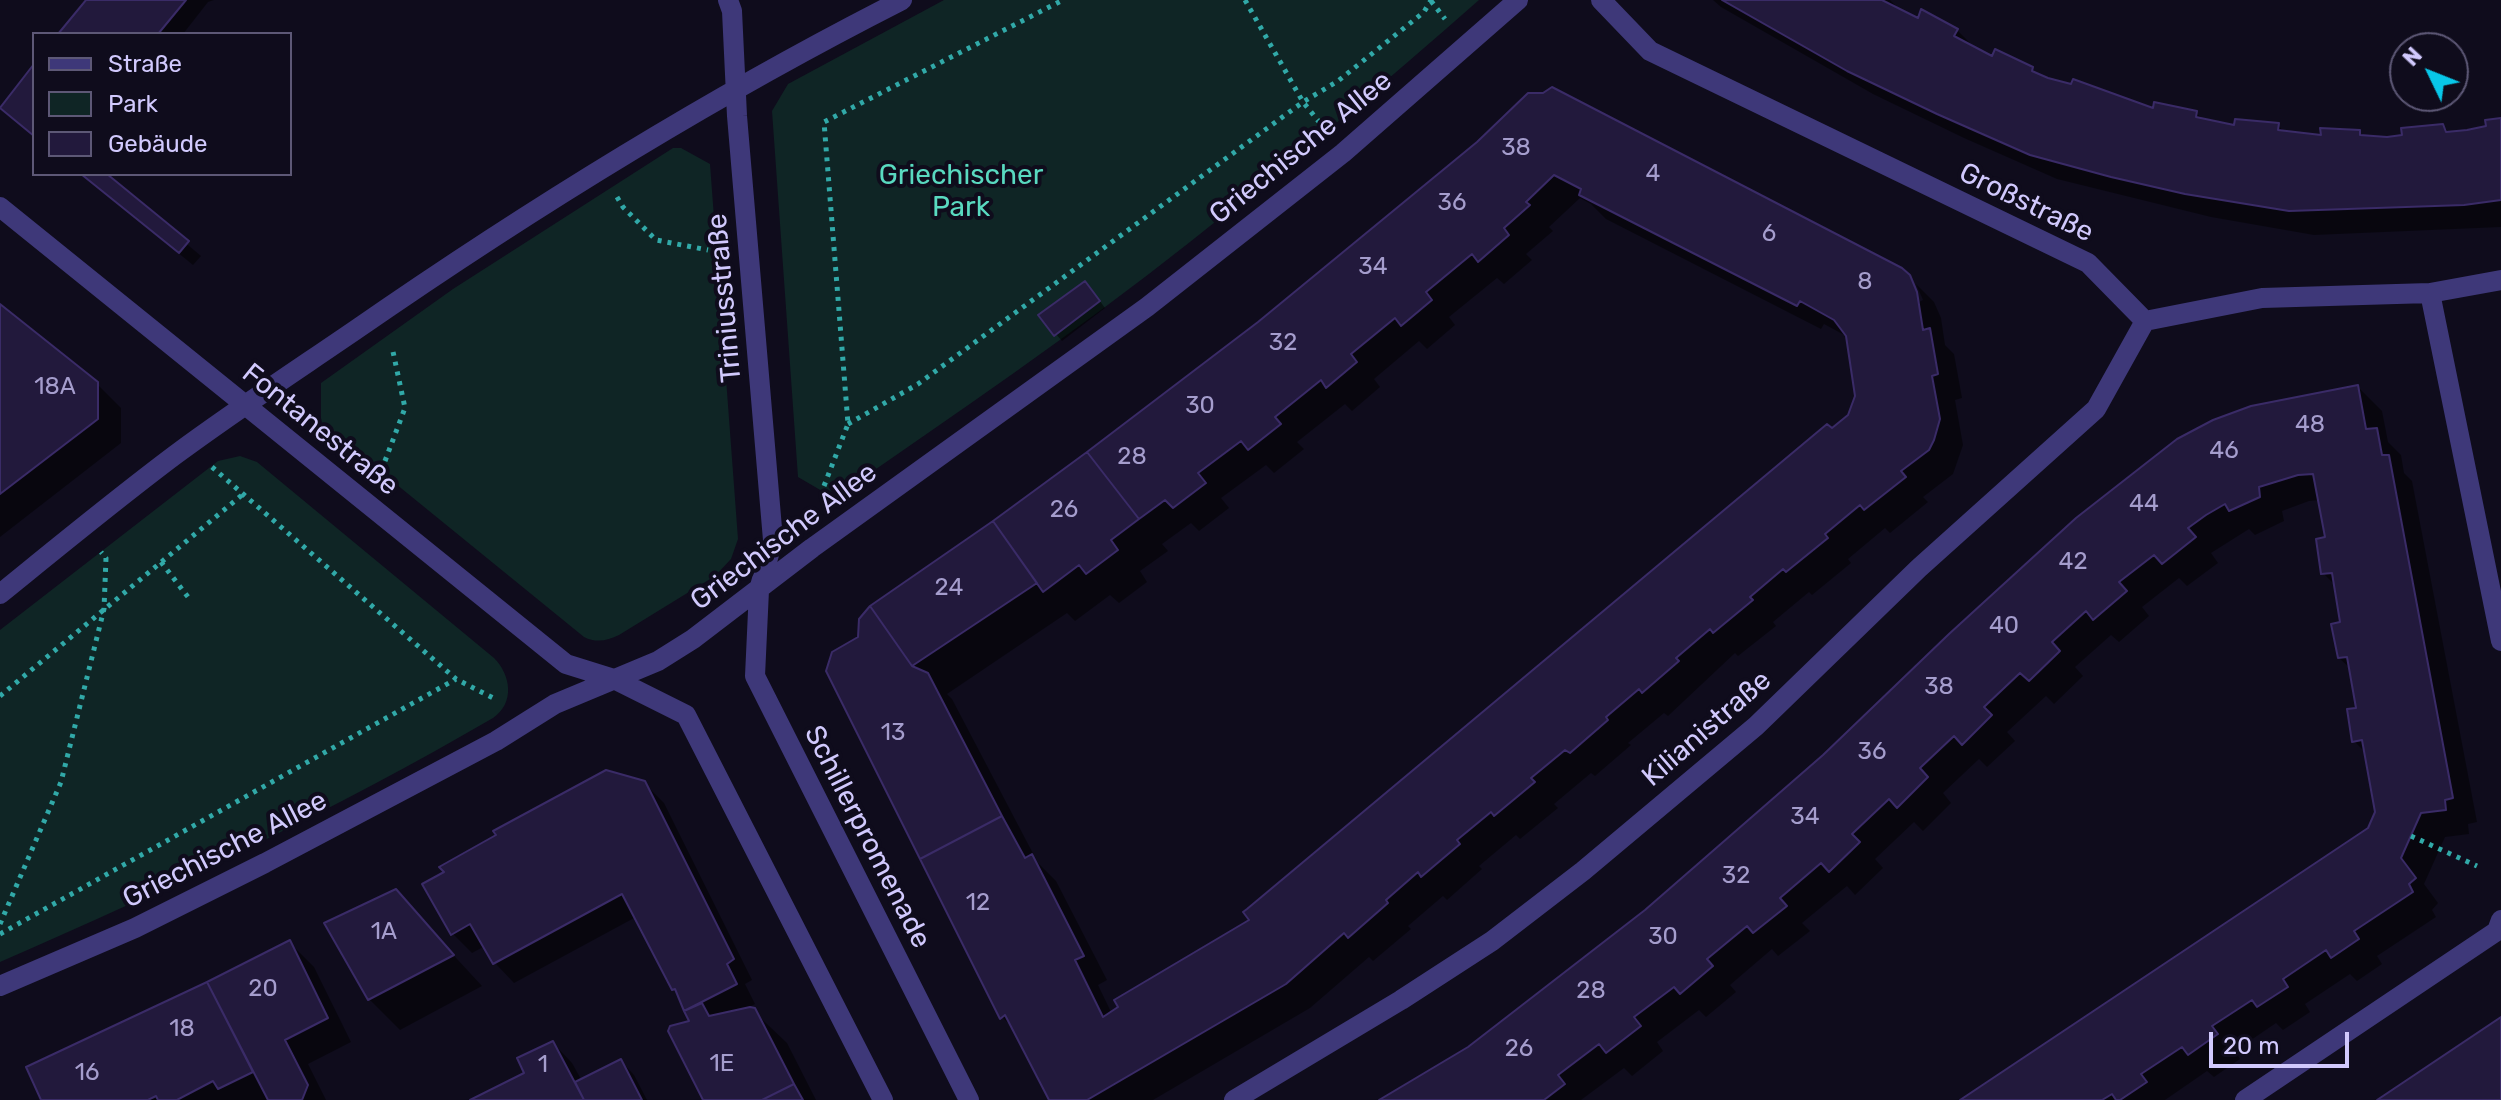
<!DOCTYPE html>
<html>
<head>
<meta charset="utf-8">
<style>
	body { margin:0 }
	#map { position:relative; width:2501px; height:1100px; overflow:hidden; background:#0f0c1c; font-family:Rubik,sans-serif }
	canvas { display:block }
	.legend { position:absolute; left:32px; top:32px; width:260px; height:144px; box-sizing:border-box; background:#0f0c1c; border:2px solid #5d5876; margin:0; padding:10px 14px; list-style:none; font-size:24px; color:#d1c9fd }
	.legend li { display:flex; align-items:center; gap:16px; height:40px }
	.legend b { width:40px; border:2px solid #5d5876 }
	.north { position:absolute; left:2389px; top:32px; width:80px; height:80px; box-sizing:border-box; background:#0f0c1c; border:2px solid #5d5876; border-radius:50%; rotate:313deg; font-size:22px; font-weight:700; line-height:32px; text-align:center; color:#d1c9fd }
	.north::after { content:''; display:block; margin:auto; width:28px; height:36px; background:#08c7e9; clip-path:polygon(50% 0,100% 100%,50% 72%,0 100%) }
	.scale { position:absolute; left:2209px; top:1032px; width:140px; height:36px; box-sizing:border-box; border:4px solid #d1c9fd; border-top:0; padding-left:10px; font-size:24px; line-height:28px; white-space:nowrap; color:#d1c9fd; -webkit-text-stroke:6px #0f0c1c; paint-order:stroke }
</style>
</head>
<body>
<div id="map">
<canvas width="2501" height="1100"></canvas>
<ul class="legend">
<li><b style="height:10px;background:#3e3879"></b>Straße</li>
<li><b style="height:22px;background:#0f2525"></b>Park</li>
<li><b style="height:22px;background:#22193c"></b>Gebäude</li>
</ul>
<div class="north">N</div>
<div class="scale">20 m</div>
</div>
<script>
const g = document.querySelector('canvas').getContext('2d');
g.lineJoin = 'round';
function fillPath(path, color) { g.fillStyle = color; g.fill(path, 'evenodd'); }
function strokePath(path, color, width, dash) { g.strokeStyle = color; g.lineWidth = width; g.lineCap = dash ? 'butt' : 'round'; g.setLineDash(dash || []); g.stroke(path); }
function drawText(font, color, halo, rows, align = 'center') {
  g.font = font + ' Rubik,sans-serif'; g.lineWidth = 8; g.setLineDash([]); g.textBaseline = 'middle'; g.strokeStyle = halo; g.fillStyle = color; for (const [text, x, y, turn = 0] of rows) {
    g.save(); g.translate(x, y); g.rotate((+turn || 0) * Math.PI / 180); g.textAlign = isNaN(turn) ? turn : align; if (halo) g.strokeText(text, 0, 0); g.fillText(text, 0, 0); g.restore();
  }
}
const green = new Path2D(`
	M944 0H1479C1385 83 1289 164 1190 242 1075 333 954 415 834 498L798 477 772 111 788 84Z
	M673 148H681L710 164 738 539 731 559 715 576 619 635C607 641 596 643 584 637L321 423V383L453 289Z
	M240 456 257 462 494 658C511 675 515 703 493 718 335 810 168 889 0 962V630L218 461Z`);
const shadow = new Path2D(`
	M88 0H214L208 2 183 34H61Z
	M1713 0H1890L1902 12 1919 20 1922 12 1957 30 1977 50 1993 58 2032 69 2040 77 2154 110 2196 113 2205 121 2235 127 2278 125 2285 133 2323 137 2359 132 2364 137 2387 139 2443 126 2450 133 2488 128 2501 120V227L2314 235 2211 217 2057 179 1964 138 1873 94 1721 7Z
	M1552 90 1892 263 1908 277 1914 282H1911L1919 302 1923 300 1916 284 1934 302 1941 318 1945 345 1954 354 1962 398 1955 400 1963 445 1953 474 1923 497 1928 502 1890 533 1885 528 1848 559 1851 563 1812 595 1809 592 1773 622 1776 626 1738 656 1735 653 1668 716 1664 713 1628 743 1631 745 1595 776 1591 773 1554 804 1558 808 1520 839 1516 835 1479 866 1482 869 1447 900 1443 896 1408 926 1411 929 1373 961 1369 957 1310 1008 1153 1100H1051L1016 1031 1002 1017 860 638 1090 453 1259 324ZM1580 198 1591 204 1606 219 1821 329 1824 324 1848 337 1857 396 1850 417 1252 921 1112 1014 1098 985 1107 980 1056 881 1038 863 952 699 947 694 1067 613 1075 621 1110 595 1119 603 1147 582 1140 571 1168 551 1162 544 1191 523 1199 531 1229 508 1221 498 1266 465 1274 473 1304 449 1297 442 1345 404 1352 411 1380 387 1374 379 1419 341 1427 349 1455 325 1449 317 1497 278 1504 284 1532 260 1526 254 1553 231 1549 227Z
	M81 174H104L201 256 193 265Z
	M1091 289 1105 308 1062 341 1040 316Z
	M0 306 96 383 121 408V443L0 537Z
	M2358 387 2382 411 2388 442 2401 455 2404 473 2412 481 2477 822 2468 824 2469 834 2445 837 2424 884 2438 903 2432 910 2436 917 2377 956 2382 964 2357 981 2350 974 2305 1004 2310 1012 2283 1030 2276 1023 2235 1051 2240 1059 2214 1077 2207 1071 2165 1100H1965L2370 830 2377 813 2367 754 2354 741 2359 710 2352 670 2339 658 2343 624 2337 587 2323 573 2327 539 2320 500 2309 501 2282 511 2284 521 2255 535 2249 529 2211 553 2218 563 2187 586 2179 578 2142 607 2149 616 2119 642 2111 635 2075 667 2083 676 2054 704 2046 696 2007 732 2015 741 1987 767 1979 759 1943 793 1951 803 1923 831 1914 822 1875 859 1883 868 1855 895 1847 886 1802 923 1810 931 1778 956 1772 949 1730 985 1736 992 1706 1017 1699 1010 1657 1042 1663 1051 1632 1076 1624 1068 1581 1100H1382L1447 1062Z
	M644 783 664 803 752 980 745 984 755 1004 749 1007 787 1043 816 1100H705L692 1022 680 996 673 989 636 917 514 983 495 963 485 946 472 953 453 934Z
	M395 892 482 986 400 1030 369 999Z
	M290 943 314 967 351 1042 308 1064 326 1100H43L29 1068Z
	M553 1043 572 1063 582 1081 621 1061 634 1075 647 1100H475L527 1073Z`);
const building = new Path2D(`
	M86 0H186L158 34H58Z
	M1722 0H1882L1918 18 1921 9 1958 29 1954 36 1992 56 1995 49 2033 67 2032 71 2048 78 2071 84 2073 79 2153 108 2154 102 2197 111 2196 117 2234 125 2235 119 2279 123 2278 130 2321 135 2320 128 2360 130V135L2387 137 2402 135 2401 128 2443 124 2446 132 2467 130 2486 126 2485 120 2501 118V200L2464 205 2289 211 2185 194 2111 177 2030 155 1937 114 1847 71Z
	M34 64V136L0 108Z
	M1552 87 1902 268 1910 275 1917 292 1923 330 1930 328 1938 374 1932 376 1940 419 1934 440 1929 450 1901 471 1906 477 1864 510 1860 505 1825 534 1828 538 1786 572 1783 569 1750 597 1753 600 1713 633 1710 629 1676 658 1679 661 1642 693 1639 689 1606 717 1608 720 1570 753 1565 750 1531 778 1535 782 1494 816 1491 812 1457 840 1460 844 1421 877 1418 872 1386 900 1388 903 1348 938 1344 933 1286 984 1087 1100H1049L1005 1015 1000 1019 920 859 1002 816 1025 858 1032 854 1084 956 1075 960 1103 1017 1118 1007 1114 1000 1249 920 1243 912 1247 909 1827 424 1832 428 1848 415 1855 396 1846 336 1834 320 1800 301 1797 306 1579 195 1581 189 1554 175 1526 202 1530 205 1504 228 1509 235 1478 262 1472 254 1426 292 1432 300 1401 326 1395 318 1351 354 1357 362 1326 388 1321 380 1275 417 1281 424 1248 450 1241 441 1198 473 1206 483 1173 508 1165 500 1139 519 1087 452 1258 322 1477 142 1528 93H1543Z
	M81 174H107L189 241 179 253Z
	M1085 281 1100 301 1054 336 1038 315Z
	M0 304 98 382V419L0 494Z
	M2358 385 2366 429 2377 428 2382 455H2389L2453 798 2445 800 2446 810 2421 813 2401 858 2416 878 2409 884 2413 892 2354 931 2359 939 2331 958 2326 950 2283 979 2288 987 2257 1007 2252 1000 2212 1026 2218 1034 2188 1055 2182 1047 2141 1074 2147 1082 2120 1100H2116L2112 1094 2102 1100H1960L2368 828 2375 812 2362 740 2352 742 2347 709 2356 708 2347 657 2338 658 2331 624 2340 622 2332 573 2321 574 2316 539 2325 537 2313 474 2298 475 2259 487 2260 497 2229 511 2225 504 2206 515 2188 528 2196 537 2162 564 2154 555 2119 582 2127 591 2093 620 2086 611 2052 642 2060 651 2029 681 2020 673 1984 707 1992 715 1962 745 1954 736 1920 768 1928 777 1897 808 1889 799 1852 834 1860 842 1829 872 1821 863 1780 898 1787 906 1753 933 1747 926 1707 959 1713 966 1680 994 1674 987 1634 1017 1641 1026 1606 1053 1599 1044 1558 1075 1565 1084 1544 1100H1379L1468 1047 1645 910 1823 755 1949 634 2076 518 2177 439 2213 420 2251 406Z
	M1087 452 1139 519 1111 540 1118 550 1086 574 1079 565 1043 592 993 521Z
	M993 521 1037 583 912 666 870 606Z
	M870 606 912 666 928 673 1002 816 920 859 826 671 832 652 858 637 859 619Z
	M606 770 645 781 734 959 727 964 737 984 684 1011 675 989 672 990 622 894 493 964 470 924 451 935 422 884 444 872 439 867 496 835 493 831Z
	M396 889 454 955 368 1000 324 923Z
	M290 940 328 1018 285 1040 308 1085 302 1100H268L207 982Z
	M207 982 253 1072 218 1089 213 1081 177 1100H158L156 1096 148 1100H41L26 1067Z
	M702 1003 709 1016 750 1007 755 1008 794 1084 762 1100H703L668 1031 670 1026 689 1021 684 1011Z
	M2501 1017V1100H2377Z
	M553 1041 584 1100H470L524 1073 517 1058Z
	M621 1059 642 1100H584L575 1082Z
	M794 1084 803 1100H762Z`);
const path = new Path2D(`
	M1245 0 1303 102 1324 128
	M1431 1 1445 19
	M617 197 623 207 656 240 708 250
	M848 424 918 384 1303 102 1338 81 1424 12 1431 0
	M385 461 405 408 392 347
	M212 467 456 679 497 700
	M824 486 848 424 824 122 1063 0
	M161 562 188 597
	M0 696 242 495
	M2411 836 2477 866
	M0 924 61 782 104 609 106 558 101 552
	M0 934 456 679`);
const minor = new Path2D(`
	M728 0 732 11 737 116 773 540 759 590 755 676 969 1100
	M1601 0 1650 51 2088 263 2145 321
	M0 207 566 664 614 679 686 715 883 1100
	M2430 293 2501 641
	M2145 321 2262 298 2430 293 2501 280
	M0 594C58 547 115 500 175 455 233 412 294 372 354 331 530 209 711 97 902 0
	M0 986 135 928 265 863 496 741 555 704 658 661 693 639 812 548 1147 307 1343 153 1518 0
	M1234 1100 1401 1000 1492 941 1583 871 1756 726 1919 568 2096 409 2145 321
	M2245 1100 2497 931 2501 920`);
const numberNames = [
	["38",1516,148],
	["4",1653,174],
	["36",1452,203],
	["6",1769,234],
	["34",1373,267],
	["8",1865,282],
	["32",1283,343],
	["18A",55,387],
	["30",1200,406],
	["48",2310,425],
	["46",2224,451],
	["28",1132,457],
	["44",2144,504],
	["26",1064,510],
	["42",2073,562],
	["24",949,588],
	["40",2004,626],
	["38",1939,687],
	["13",893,733],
	["36",1872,752],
	["34",1805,817],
	["32",1736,876],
	["12",978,903],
	["1A",384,932],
	["30",1663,937],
	["20",263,989],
	["28",1591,991],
	["18",182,1029],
	["26",1519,1049],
	["1E",722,1064],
	["1",543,1065],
	["16",87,1073]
];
const streetNames = [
	["Griechische Allee",1301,148,-39],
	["Großstraße",2026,203,26],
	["Triniusstraße",725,298,-95],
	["Fontanestraße",320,430,39],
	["Griechische Allee",784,537,-37],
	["Kilianistraße",1707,729,-41],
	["Schillerpromenade",867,837,63],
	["Griechische Allee",225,850,-27]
];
const parkNames = [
	["Griechischer",961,176],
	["Park",961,208]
];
fillPath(green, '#0f2525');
fillPath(shadow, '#0007');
fillPath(building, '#22193c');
strokePath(building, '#3a2b67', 2);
strokePath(path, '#31a9a8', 5, [4, 6]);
strokePath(minor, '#3e3879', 20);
drawText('24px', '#a59dcd', null, numberNames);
drawText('28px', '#d1c9fd', '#0f0c1c', streetNames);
drawText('28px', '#59d9c0', '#0f0c1c', parkNames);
</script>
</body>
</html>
